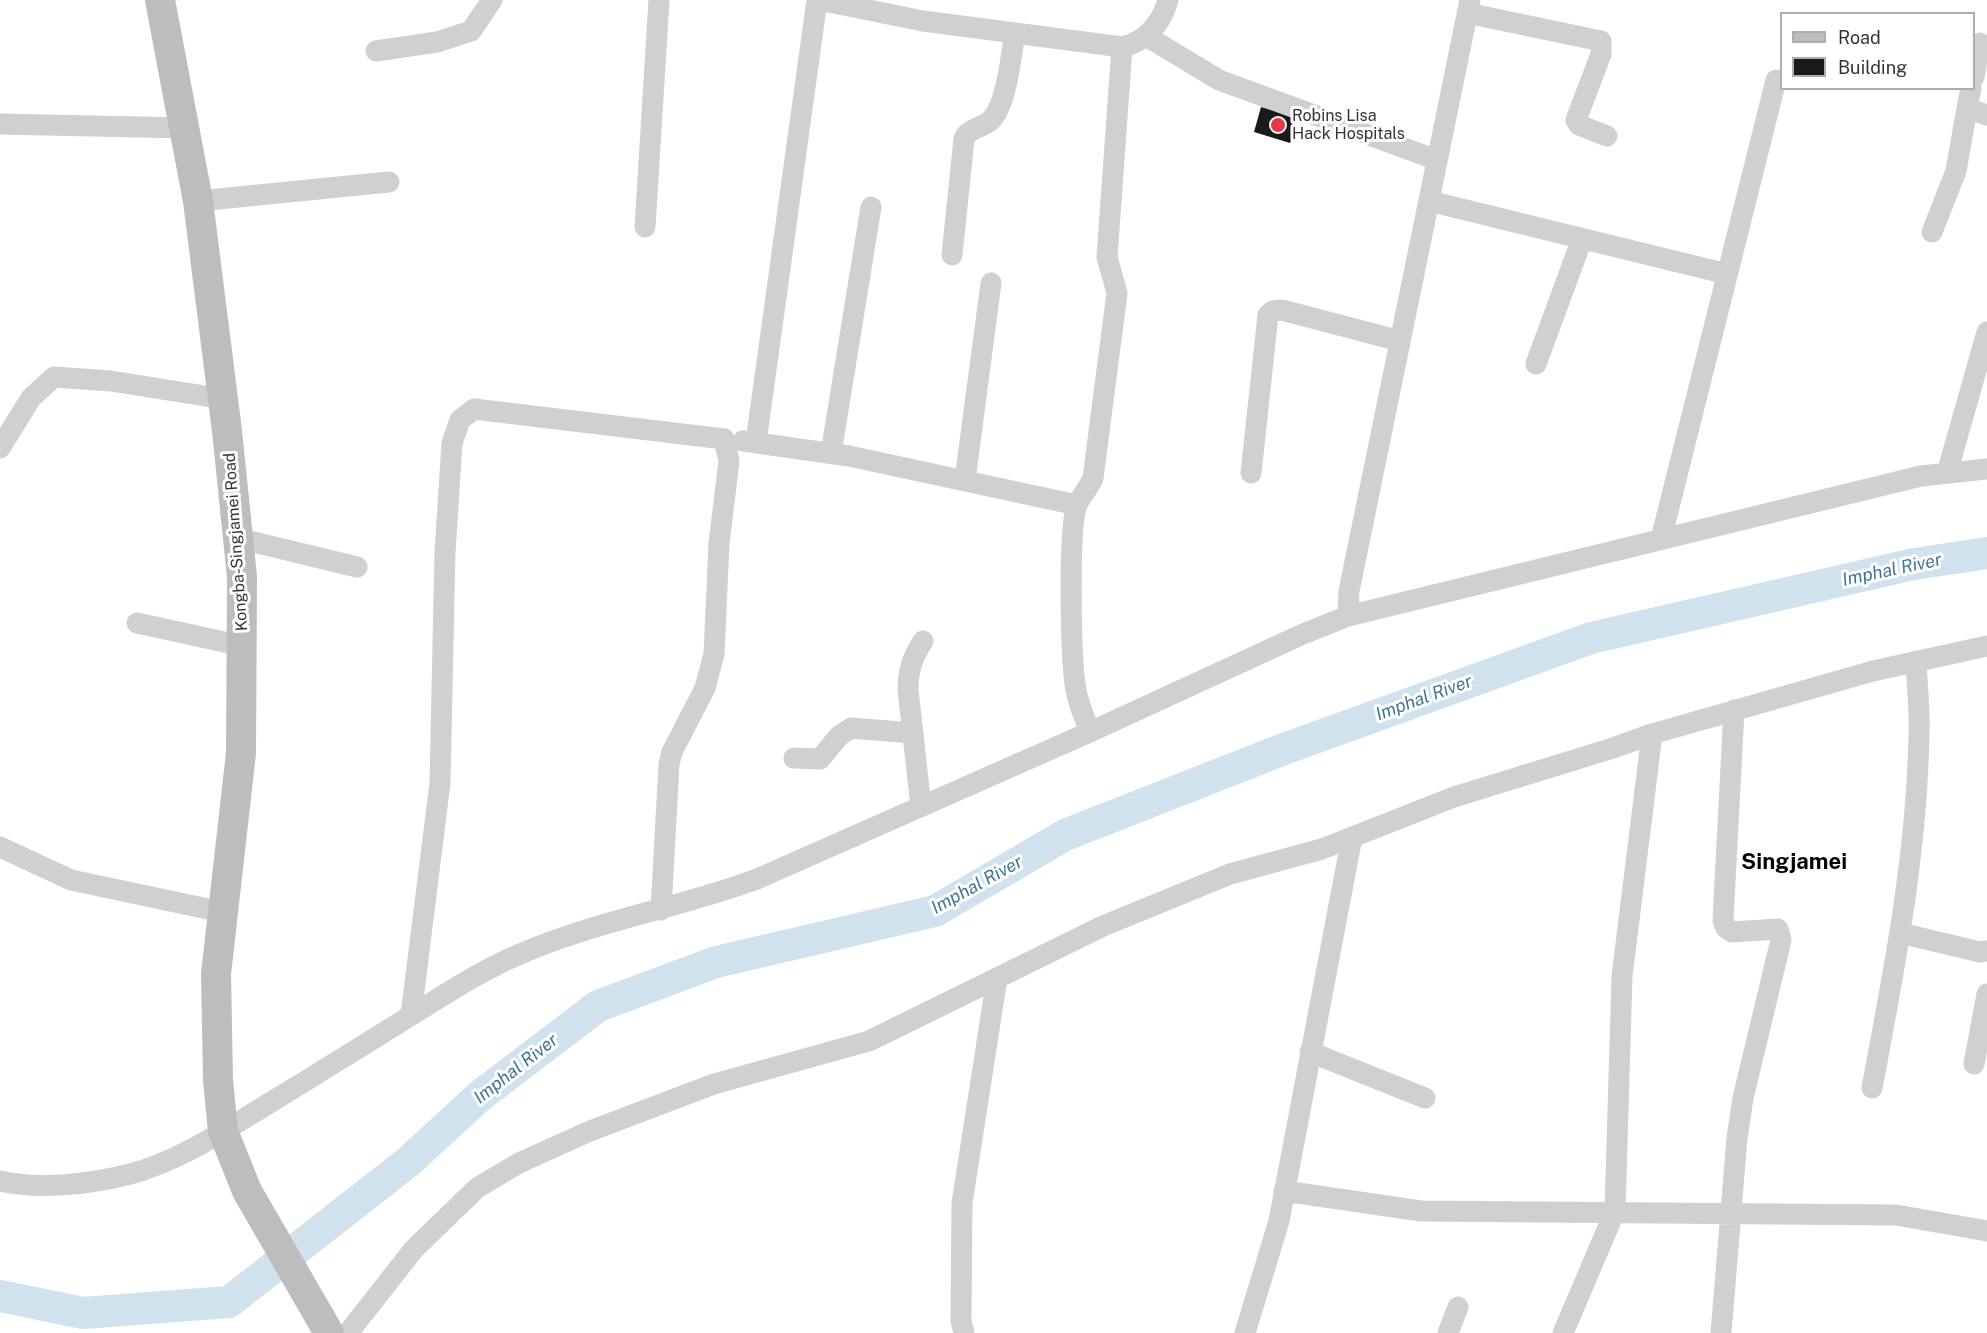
<!DOCTYPE html>
<html>
<head>
<meta charset="utf-8">
<style>
	body { margin:0 }
	#map { position:relative; width:1987px; height:1333px; overflow:hidden; background:#fff; font-family:"Public Sans",sans-serif }
	canvas { display:block }
	.legend { position:absolute; left:1780px; top:12px; width:195px; height:78px; box-sizing:border-box; background:#fff; border:2px solid #adadad; margin:0; padding:8px 10px; list-style:none; font-size:18px; color:#333 }
	.legend li { display:flex; align-items:center; gap:12px; height:30px }
	.legend b { width:30px; border:2px solid #adadad }
</style>
</head>
<body>
<div id="map">
<canvas width="1987" height="1333"></canvas>
<ul class="legend">
<li><b style="height:8px;background:#bdbdbd"></b>Road</li>
<li><b style="height:16px;background:#1a1a1a"></b>Building</li>
</ul>
</div>
<script>
const g = document.querySelector('canvas').getContext('2d');
g.lineJoin = 'round';
function strokePath(path, color, width, dash) { g.strokeStyle = color; g.lineWidth = width; g.lineCap = dash ? 'butt' : 'round'; g.setLineDash(dash || []); g.stroke(path); }
function fillPath(path, color) { g.fillStyle = color; g.fill(path, 'evenodd'); }
function drawText(font, color, halo, rows, align = 'center') {
  g.font = font + ' "Public Sans",sans-serif'; g.lineWidth = 6; g.setLineDash([]); g.textBaseline = 'middle'; g.strokeStyle = halo; g.fillStyle = color; for (const [text, x, y, turn = 0] of rows) {
    g.save(); g.translate(x, y); g.rotate((+turn || 0) * Math.PI / 180); g.textAlign = isNaN(turn) ? turn : align; if (halo) g.strokeText(text, 0, 0); g.fillText(text, 0, 0); g.restore();
  }
}
const river = new Path2D(`
	M0 1296 83 1313 229 1302 408 1162 481 1095 598 1006 716 962 935 911 1065 835 1284 749 1591 638 1914 564 1987 553`);
const building = new Path2D(`
	M1261 107 1298 117 1290 143 1254 132Z`);
const street = new Path2D(`
	M819 0 923 21 1122 47C1147 41 1161 24 1168 0
	M1467 13 1601 41V54L1576 120 1579 125 1607 136
	M1146 36 1219 80 1437 160
	M376 51 437 42 471 31 492 0
	M1974 77 1980 43
	M1971 88 1967 108 1987 115
	M0 124 185 128
	M198 201 389 182
	M1429 201 1727 274
	M645 227 659 0
	M1932 232 1956 171 1967 108
	M952 255 964 139C968 128 983 128 991 120 1007 104 1011 55 1015 33
	M1536 364 1582 239
	M743 441 849 456 1077 505
	M756 442 817 0
	M0 448 31 398 54 377 111 381 224 399
	M831 453 871 207
	M1251 473 1268 315 1273 311 1282 310 1400 341
	M1947 473 1987 332
	M965 480 991 283
	M237 538 357 567
	M1661 539 1776 80
	M1348 616 1349 591 1470 0
	M137 623 243 646
	M1090 732C1084 717 1077 701 1075 684 1071 656 1068 527 1077 505 1081 496 1089 488 1093 478L1117 293 1107 257 1122 47
	M794 758 820 759 839 736 851 728 913 733
	M921 807 908 690C908 671 912 658 923 641
	M0 847 71 880 222 912
	M1900 933 1980 952 1987 951
	M411 1015 440 783 445 552 452 443 460 420 474 409 724 439 729 461 719 543 714 654 705 688 672 752 669 764 661 910
	M1310 1052 1425 1098
	M1974 1064 1987 994
	M1872 1088C1894 971 1917 853 1919 734 1920 710 1917 686 1916 661
	M0 1181C37 1190 93 1184 130 1174 177 1162 222 1132 263 1107 312 1077 361 1047 410 1016 446 994 480 971 520 954 596 921 679 908 757 879L1090 732 1303 634 1348 616 1921 476 1987 469
	M1284 1191 1421 1211 1896 1215 1987 1231
	M348 1333 414 1249 477 1188 519 1163 590 1131 714 1084 869 1041 1103 926 1230 874 1322 849 1454 797 1613 748 1652 734 1873 671 1987 646
	M964 1333 961 1321 962 1203 997 978
	M1245 1333 1279 1221 1352 837
	M1448 1333 1458 1307
	M1563 1333 1615 1211 1622 976 1652 734
	M1721 1333 1737 1138 1743 1098 1781 940 1778 929 1732 932 1726 928 1723 920 1734 710`);
const secondary = new Path2D(`
	M160 0 198 201 227 431 242 577 241 753 216 974 218 1080 223 1131 247 1191 329 1333`);
const markers = [
	[1278,125,8,"#e63946"]
];
const poiNames = [
	["Robins Lisa",1292,116],
	["Hack Hospitals",1292,134]
];
const streetNames = [
	["Kongba-Singjamei Road",236,542,-94]
];
const waterNames = [
	["Imphal River",1892,570,-12],
	["Imphal River",1424,698,-20],
	["Imphal River",977,885,-29],
	["Imphal River",516,1069,-38]
];
const districtNames = [
	["Singjamei",1794,862]
];
strokePath(river, '#cfe2ee', 32);
fillPath(building, '#1a1a1a');
strokePath(street, '#d0d0d0', 21);
strokePath(secondary, '#bdbdbd', 30);
for (const [x, y, r, color] of markers) { const dot = new Path2D(); dot.arc(x, y, r, 0, 2 * Math.PI); g.fillStyle = color; g.fill(dot); strokePath(dot, '#fff', 2); }
drawText('16px', '#333', '#fff', poiNames, 'left');
drawText('16px', '#333', '#fff', streetNames);
drawText('italic 18px', '#3f7597', '#fff', waterNames);
drawText('bold 22px', '#000', '#fff', districtNames);
</script>
</body>
</html>
